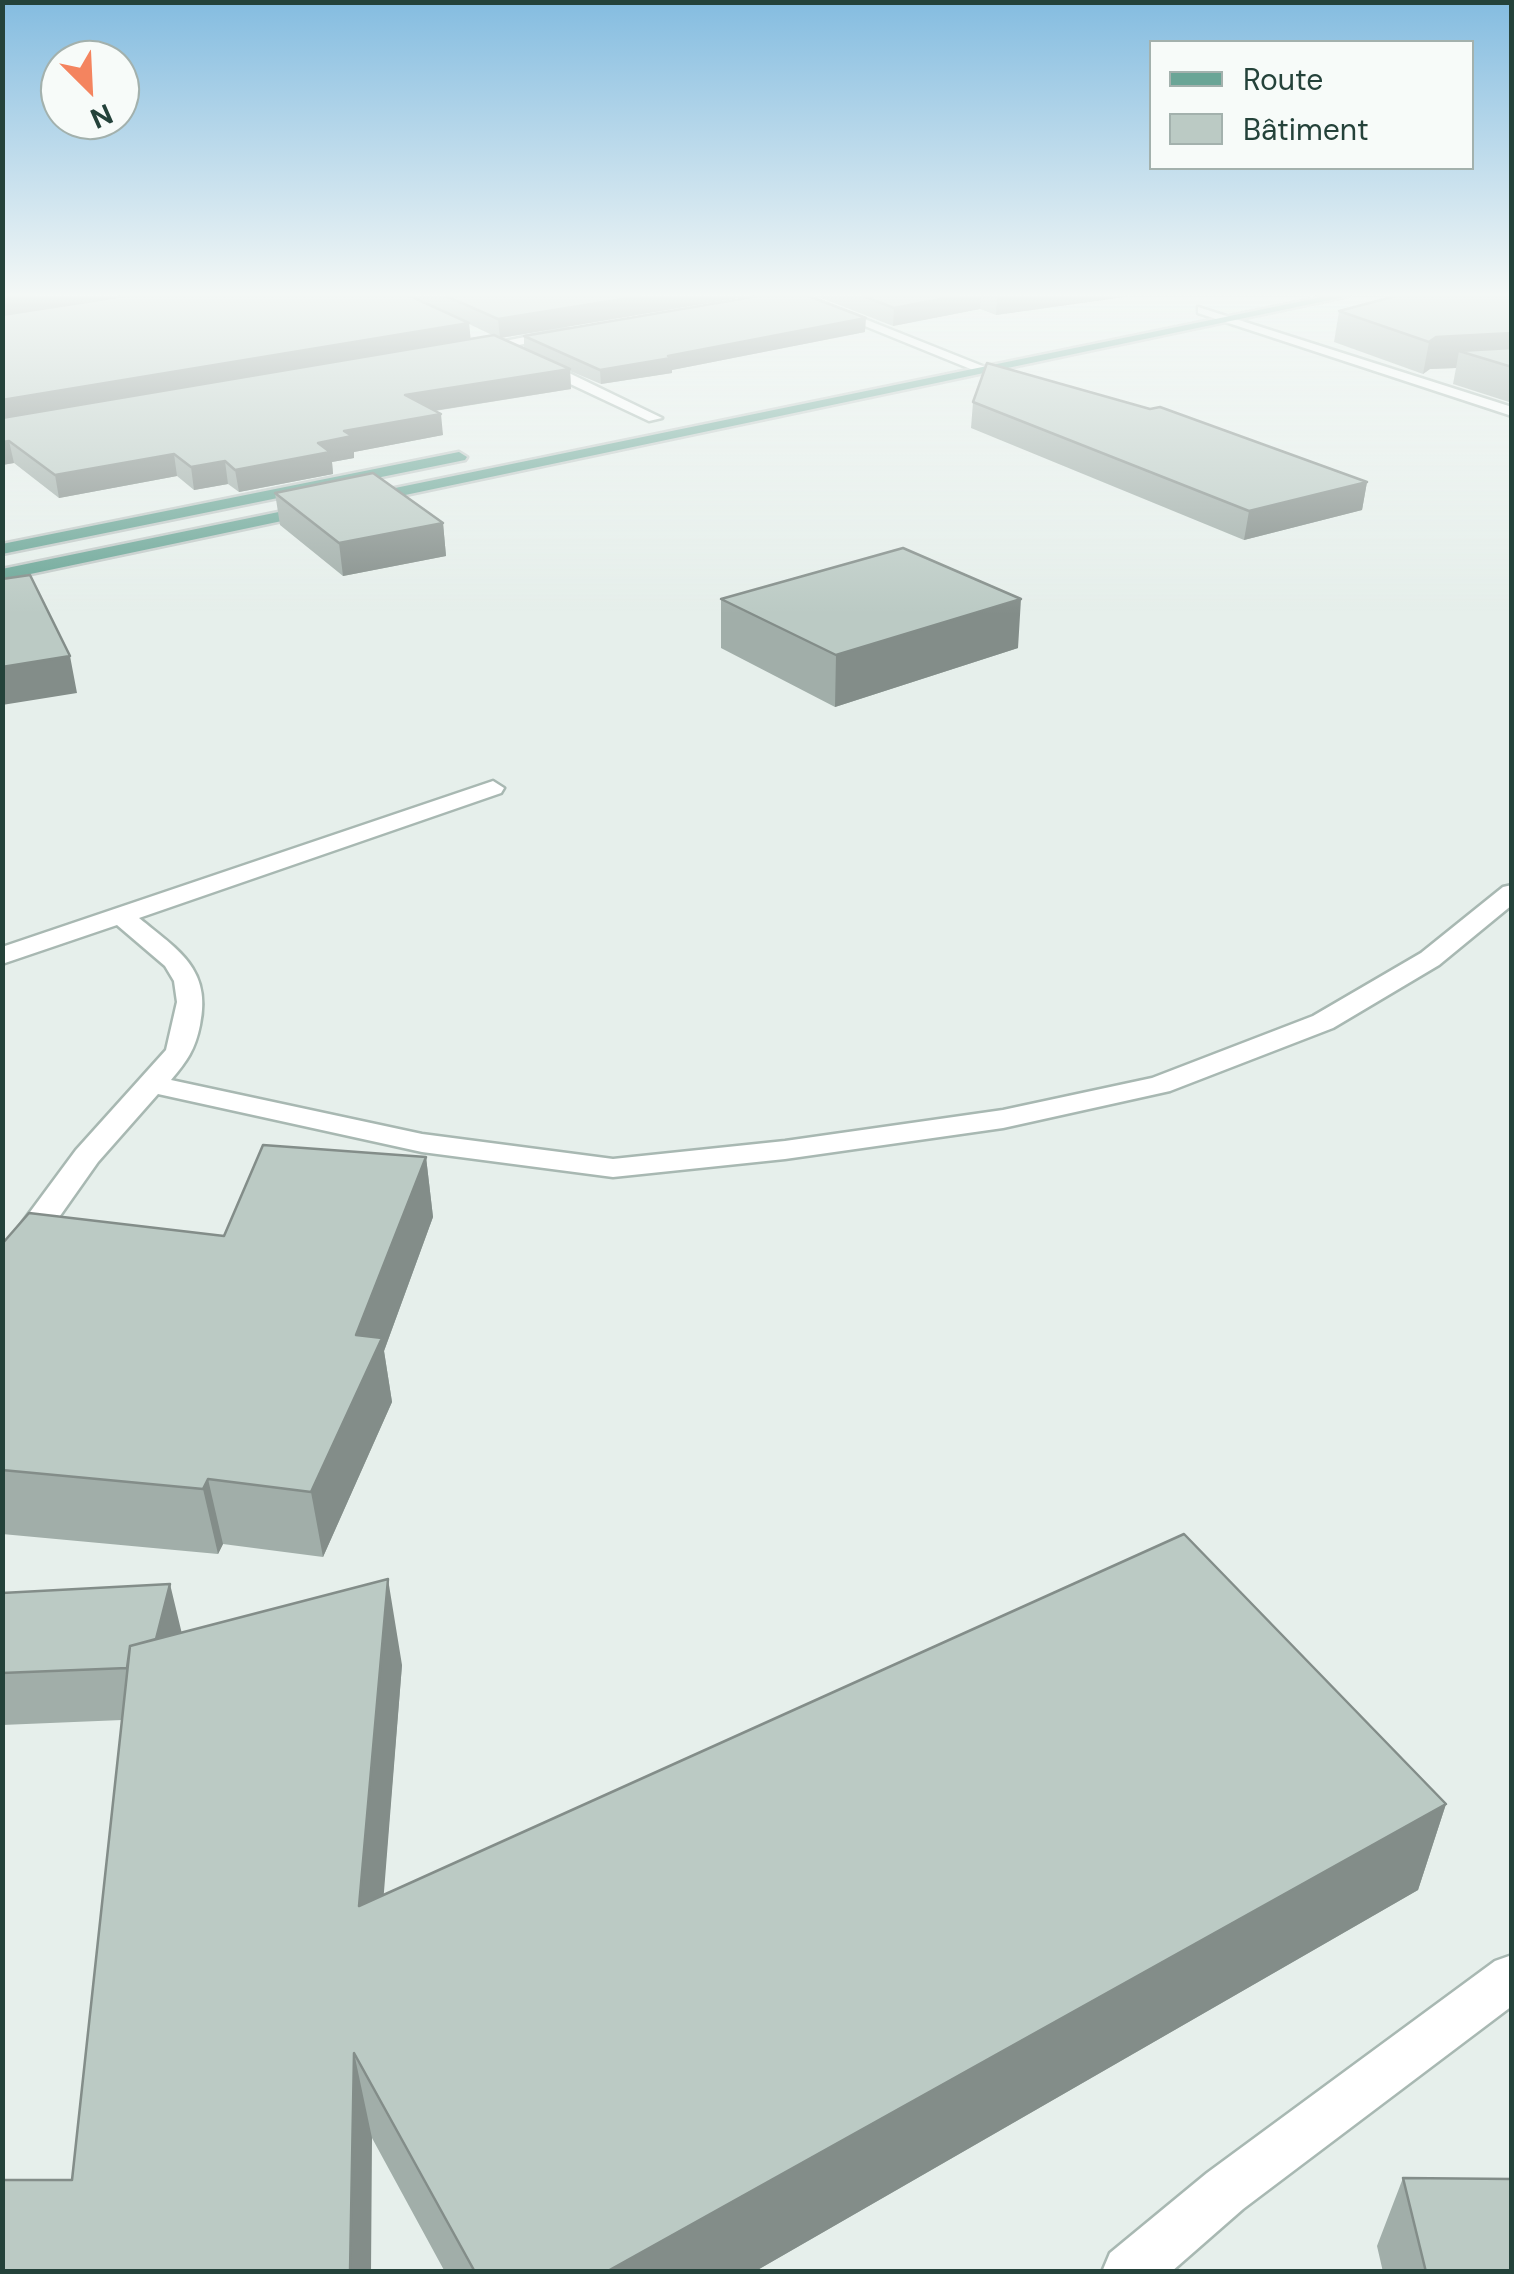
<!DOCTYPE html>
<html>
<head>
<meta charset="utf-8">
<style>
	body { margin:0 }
	#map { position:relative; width:1514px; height:2274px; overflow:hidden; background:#e6efeb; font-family:"DM Sans",sans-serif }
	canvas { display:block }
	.frame { position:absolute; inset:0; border:5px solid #24423a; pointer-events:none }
	.legend { position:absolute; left:1149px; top:40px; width:325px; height:130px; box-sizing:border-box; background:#f7fbf9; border:2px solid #a3b1ad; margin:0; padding:12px 18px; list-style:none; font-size:30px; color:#24423a }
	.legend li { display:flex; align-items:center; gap:20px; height:50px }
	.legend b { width:50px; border:2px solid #a3b1ad }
	.north { position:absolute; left:40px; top:40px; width:100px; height:100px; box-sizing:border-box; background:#f7fbf9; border:2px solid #a3b1ad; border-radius:50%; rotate:156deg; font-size:28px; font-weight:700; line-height:40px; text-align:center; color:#24423a }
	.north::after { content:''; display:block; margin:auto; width:35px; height:45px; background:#f4845f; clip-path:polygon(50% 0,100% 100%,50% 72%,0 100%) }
</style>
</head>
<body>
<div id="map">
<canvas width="1514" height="2274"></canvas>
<div class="frame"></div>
<ul class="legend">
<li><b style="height:12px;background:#6aa596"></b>Route</li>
<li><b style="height:28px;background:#bbcac4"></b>Bâtiment</li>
</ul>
<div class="north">N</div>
</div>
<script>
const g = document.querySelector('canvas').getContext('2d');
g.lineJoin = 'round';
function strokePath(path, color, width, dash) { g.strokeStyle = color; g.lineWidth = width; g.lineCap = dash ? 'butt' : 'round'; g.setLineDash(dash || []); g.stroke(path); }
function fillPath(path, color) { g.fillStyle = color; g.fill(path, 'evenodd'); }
const street = new Path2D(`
	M791 296H807L990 369 978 372Z
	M1198 307 1512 407V416L1198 313Z
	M565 329 570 330V336L472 353 465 349Z
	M530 359H540L662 418 649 421 530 365Z
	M493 781 504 788 501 793 139 918C178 950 212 969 200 1025 195 1050 187 1061 171 1080L422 1134 613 1159 785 1141 1003 1110 1152 1078 1313 1016 1421 953 1503 887 1512 885V905L1439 965 1333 1028 1170 1091 1003 1128 785 1159 613 1177 422 1152 158 1094 98 1162 14 1281 2 1284V1250L76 1150 166 1050 177 1002 174 981 165 966 117 925 2 964V947Z
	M1512 1955V2006L1243 2209 1171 2272H1102L1110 2253 1207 2173 1495 1961Z`);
const primary = new Path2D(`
	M1327 296H1349L2 580V569Z
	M459 452 467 457 465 460 2 554V544Z`);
const wall = new Path2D(`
	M2 296H750L501 338 524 348V336L865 332 672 370V373L601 384 570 371 571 389 435 411 443 435 354 452V458L332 462 333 474 239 492 228 484 194 490 177 476 59 498 14 463 2 465ZM469 324 492 335 470 338Z
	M816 296H1131L996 315 980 309 893 326Z
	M1512 296V403L1453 384 1456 368 1430 369 1423 374 1334 342 1339 311Z
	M973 402 1367 482 1362 510 1244 540 971 428Z
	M275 493 443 523 446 556 343 576 280 525Z
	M721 599 1018 648 835 707 721 648Z
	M426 1157 433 1217 384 1351 392 1402 323 1557 223 1544 218 1554 2 1534V1244L224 1236Z
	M2 1593 182 1632 402 1665 383 1895 1446 1804 1418 1890 754 2272H445L372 2138 72 2180 122 1720 2 1725Z
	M1403 2178 1512 2272H1383L1377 2246Z`);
const shadedWall = new Path2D(`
	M34 296H163L2 319V300Z
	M641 296H750L500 338 498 319Z
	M956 296H981L980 309 893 326 894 308Z
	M1007 296H1131L996 315 997 297Z
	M866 318 865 332 672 370V373L601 384 600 370Z
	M469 323 471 342 2 422V400Z
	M1512 333V364L1459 351 1456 368 1430 369 1423 374 1429 342 1436 337Z
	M570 369 571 389 407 415 405 395Z
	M441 414 443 435 354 452V458L332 462 333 474 239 492 235 470 318 443 344 431Z
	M9 441 14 463 2 465V442Z
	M174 454 177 476 59 498 55 475Z
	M225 461 228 484 194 490 191 467Z
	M1367 482 1362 510 1244 540 1249 511Z
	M443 523 446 556 343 576 339 543Z
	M1021 599 1018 648 835 707 836 655Z
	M70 656 77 693 2 705V667Z
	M426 1157 433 1217 384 1351 392 1402 323 1557 311 1492 356 1335Z
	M208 1479 223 1544 218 1554 203 1489Z
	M388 1579 402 1665 376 1992 359 1906Z
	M170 1584 182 1634 148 1668Z
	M1446 1804 1418 1890 754 2272H606Z
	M354 2053 372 2138 371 2272H350Z`);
const building = new Path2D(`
	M2 296H34L2 300Z
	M125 296H410L469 323 2 400V315Z
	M446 296H641L498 319Z
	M758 296H808L866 318 668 356 671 358 600 370 524 336Z
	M863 296H956L894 308Z
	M1396 296H1512V333L1436 337 1429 342 1339 311Z
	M494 335 570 369 405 395 441 414 344 431 352 436 318 443 330 452 235 470 225 461 191 467 174 454 55 475 9 441 2 442V418Z
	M1512 348V367L1459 351Z
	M987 363 1150 409 1160 407 1367 482 1249 511 973 402Z
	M373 473 443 523 339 543 275 493Z
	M903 548 1021 599 836 655 721 599Z
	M30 575 70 656 2 667V579Z
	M263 1145 426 1157 356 1335 382 1338 311 1492 208 1479 203 1489 2 1470V1244L29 1213 224 1236Z
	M1184 1534 1446 1804 606 2272H475L354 2053 350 2272H2V2180H72L130 1646 388 1579 359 1906Z
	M170 1584 156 1639 130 1646 127 1668 2 1673V1593Z
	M1403 2178 1512 2179V2272H1426Z`);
strokePath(street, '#a8b8b2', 5);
strokePath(primary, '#c2cac8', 5);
fillPath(street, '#fff');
fillPath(primary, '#6aa596');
fillPath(wall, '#a1aea9');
fillPath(shadedWall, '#838d89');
fillPath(building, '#bbcac4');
strokePath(building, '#838d89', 2.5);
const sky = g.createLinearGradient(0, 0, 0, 614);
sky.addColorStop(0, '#84bce0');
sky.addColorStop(0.48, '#f4f8f6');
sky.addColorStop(1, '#f4f8f600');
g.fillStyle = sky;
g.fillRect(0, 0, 1514, 614);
</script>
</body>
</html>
